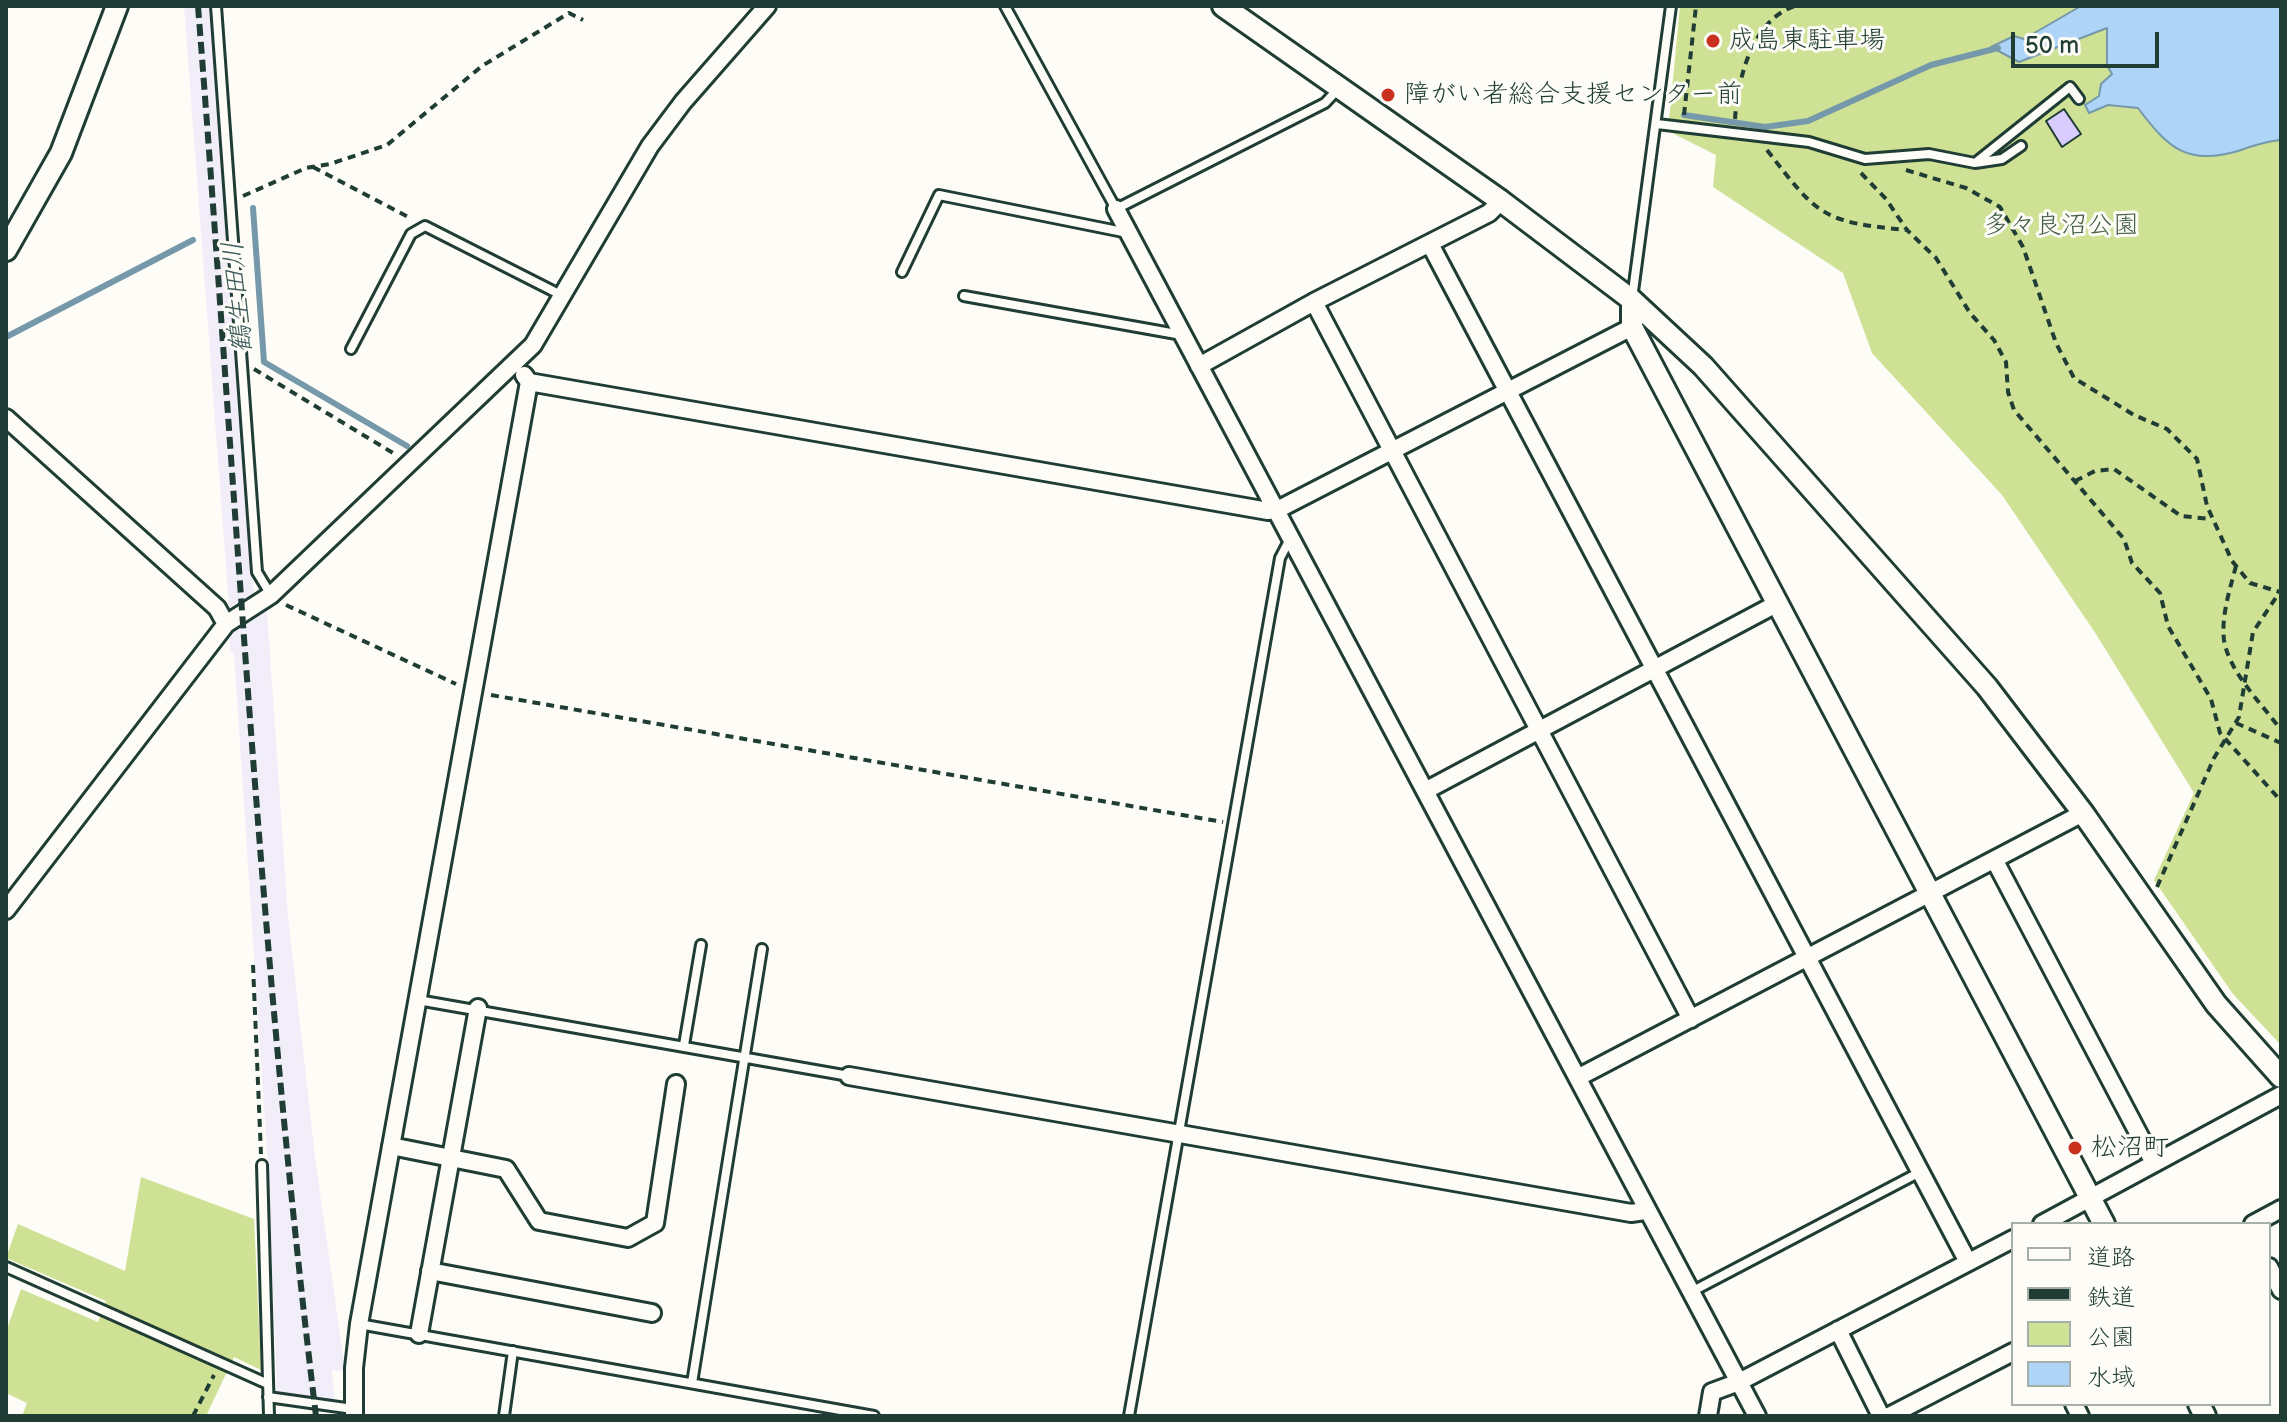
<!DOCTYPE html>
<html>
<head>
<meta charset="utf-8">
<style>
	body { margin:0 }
	#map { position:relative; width:2287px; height:1422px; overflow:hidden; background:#fdfcf7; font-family:"Balsamiq Sans","Klee One",sans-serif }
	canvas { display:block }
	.frame { position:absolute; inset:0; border:8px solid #1f3d34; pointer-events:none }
	.legend { position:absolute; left:2011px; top:1222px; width:260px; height:184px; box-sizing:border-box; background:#fdfcf7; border:2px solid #a4b0a9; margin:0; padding:10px 14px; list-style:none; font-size:24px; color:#1f3d34 }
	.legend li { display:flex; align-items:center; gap:16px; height:40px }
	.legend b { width:40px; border:2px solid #a4b0a9 }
	.scale { position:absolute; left:2011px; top:32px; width:148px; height:36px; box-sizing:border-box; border:4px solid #1f3d34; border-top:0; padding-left:10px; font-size:24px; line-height:28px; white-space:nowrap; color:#1f3d34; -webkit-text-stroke:6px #fdfcf7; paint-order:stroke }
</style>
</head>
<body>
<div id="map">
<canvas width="2287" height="1422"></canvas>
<div class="frame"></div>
<ul class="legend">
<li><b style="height:10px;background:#fdfcf7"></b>道路</li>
<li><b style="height:10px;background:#1f3d34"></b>鉄道</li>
<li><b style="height:22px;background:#cee195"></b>公園</li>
<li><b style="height:22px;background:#aed4f8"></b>水域</li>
</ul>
<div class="scale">50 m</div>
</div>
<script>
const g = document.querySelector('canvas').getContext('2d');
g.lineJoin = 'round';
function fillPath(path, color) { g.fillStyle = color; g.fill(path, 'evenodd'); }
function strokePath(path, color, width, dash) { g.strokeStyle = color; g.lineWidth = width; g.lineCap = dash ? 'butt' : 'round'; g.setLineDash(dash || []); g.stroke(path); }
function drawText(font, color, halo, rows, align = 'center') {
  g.font = font + ' "Balsamiq Sans","Klee One",sans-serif'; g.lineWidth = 6; g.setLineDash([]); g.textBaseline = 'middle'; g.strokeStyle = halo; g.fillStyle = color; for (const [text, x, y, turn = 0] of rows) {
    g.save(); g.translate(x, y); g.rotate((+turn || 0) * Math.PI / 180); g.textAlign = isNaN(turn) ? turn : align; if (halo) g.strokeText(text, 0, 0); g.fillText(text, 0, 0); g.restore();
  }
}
const built = new Path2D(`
	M184 6H210L254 595 229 607Z
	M267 611 288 916 315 1157 345 1370 332 1371 335 1401 323 1402 277 1391 268 1167 234 654 230 651V635L238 621Z`);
const green = new Path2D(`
	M1680 6H2281V1045L2233 994 2154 880 2194 793 2096 634 2002 495 1872 353 1843 273 1713 187 1716 155 1668 131Z
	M141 1177 254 1219 261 1370 234 1357 206 1416H22L27 1403 6 1393V1332L21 1289 98 1322 106 1301 6 1258 18 1224 125 1271Z`);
const water = new Path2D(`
	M2081 6H2281V140C2266 141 2252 146 2238 151 2187 166 2168 148 2138 108L2108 105 2089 113 2085 105 2099 96 2101 84 2112 74 2107 65V28L2019 62 1991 47 2014 36 2024 39Z`);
const stream = new Path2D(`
	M1684 115 1765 127 1808 121 1931 65 1998 48
	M253 208 264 362 407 446
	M6 337 193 240`);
const building = new Path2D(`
	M2064 109 2081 134 2062 147 2046 121Z`);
const path = new Path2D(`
	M1684 115 1696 6
	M1735 119C1738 78 1752 20 1795 6
	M1767 150C1818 216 1822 222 1907 230
	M313 167 412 219
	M1906 170 1966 188 2000 207 2023 247 2056 343 2074 378 2134 415 2167 429 2197 459 2207 506 2232 561 2250 583 2280 592
	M1861 173 1886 199 1907 230 1936 258 1970 313 1994 340 2006 362 2008 392 2014 410 2124 539 2132 563 2160 593 2168 626 2211 699 2220 733 2281 801
	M243 196 306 168 330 164 387 145 482 66 569 13 583 20
	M254 369 393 453
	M2075 481 2095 471 2114 469 2181 516 2211 519
	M2236 566C2230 589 2221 616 2224 640 2229 672 2262 704 2281 730
	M286 605 456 684
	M491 695 1223 822
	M2236 723 2281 743
	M2157 887 2214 758 2239 717 2253 632 2279 593
	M253 965 261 1154
	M193 1416 214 1375`);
const service = new Path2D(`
	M216 6 257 572 271 595
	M1005 6 1116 209 1325 103 1340 87
	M1657 124 1809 142 1865 159 1929 154 1975 163 2070 87 2079 99
	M1975 163 2002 159 2021 146
	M902 272 939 195 1128 233
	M964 296 1182 335
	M1632 299 1671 6
	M351 349 411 234 425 226 563 296
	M418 1000 849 1076
	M684 1045 701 945
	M262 1165 269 1416
	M6 1267 268 1384
	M1691 1292 1920 1172
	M359 1324 874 1416
	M692 1383 762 949
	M268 1397 353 1409
	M504 1416 513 1351
	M1129 1416 1280 558 1291 537`);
const minor = new Path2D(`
	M1116 209 1757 1416
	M1430 244 1968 1262
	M1314 302 1691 1019
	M1199 366 1314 302 1489 213 1501 201
	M529 382 1268 511 1277 510 1632 327
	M6 418 217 608 226 624
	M1425 791 1778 603
	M1995 861 2154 1163
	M6 910 226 624 271 595 533 345 650 146 683 102 767 6
	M849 1076 1631 1213 1645 1211
	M1579 1077 2083 813
	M391 1146 506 1169 539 1221 628 1238 655 1223 676 1084
	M2042 1224 2281 1095
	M2253 1224 2281 1209
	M2269 1267 2281 1290
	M430 1271 652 1313
	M1838 1330 1881 1416
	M419 1334 478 1008
	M2074 1404 2080 1416
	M354 1416V1368L359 1324 529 382 524 375
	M1708 1416 1712 1392 1739 1382 2013 1239
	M1889 1416 2013 1352`);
const tertiary = new Path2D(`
	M1223 6 1501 201 1632 300 1703 366 1987 687 2083 813 2216 1004 2281 1077
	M6 250 61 153 117 6
	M1632 300V327L2104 1224
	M2199 1404 2205 1416`);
const rail = new Path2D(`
	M198 6C235 476 259 948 316 1416`);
const markers = [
	[1713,41,8,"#c8321e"],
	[1388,95,8,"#c8321e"],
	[2075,1148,8,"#c8321e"]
];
const poiNames = [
	["成島東駐車場",1729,41],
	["障がい者総合支援センター前",1404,95],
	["松沼町",2091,1148]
];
const parkNames = [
	["多々良沼公園",2061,226]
];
const waterNames = [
	["鶴生田川",239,297,-95]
];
fillPath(built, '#f2eef9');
fillPath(green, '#cee195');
fillPath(water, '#aed4f8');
strokePath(water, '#7598aa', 2);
strokePath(stream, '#7598aa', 6);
fillPath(building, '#d9ccfe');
strokePath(building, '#1f3d34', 2);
strokePath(service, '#1f3d34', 14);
strokePath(minor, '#1f3d34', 22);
strokePath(tertiary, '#1f3d34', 26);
strokePath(path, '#1f3d34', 4, [8, 6]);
strokePath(service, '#fdfcf7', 8);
strokePath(minor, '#fdfcf7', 16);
strokePath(tertiary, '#fdfcf7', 20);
strokePath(rail, '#1f3d34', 6, [12, 6]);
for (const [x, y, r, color] of markers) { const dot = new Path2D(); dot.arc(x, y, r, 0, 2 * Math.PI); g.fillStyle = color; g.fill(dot); strokePath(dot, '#fdfcf7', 3); }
drawText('26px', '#1f3d34', '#fdfcf7', poiNames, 'left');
drawText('26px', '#425e47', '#fdfcf7', parkNames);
drawText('italic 28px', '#3c5b5b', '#fdfcf7', waterNames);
</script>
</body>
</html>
